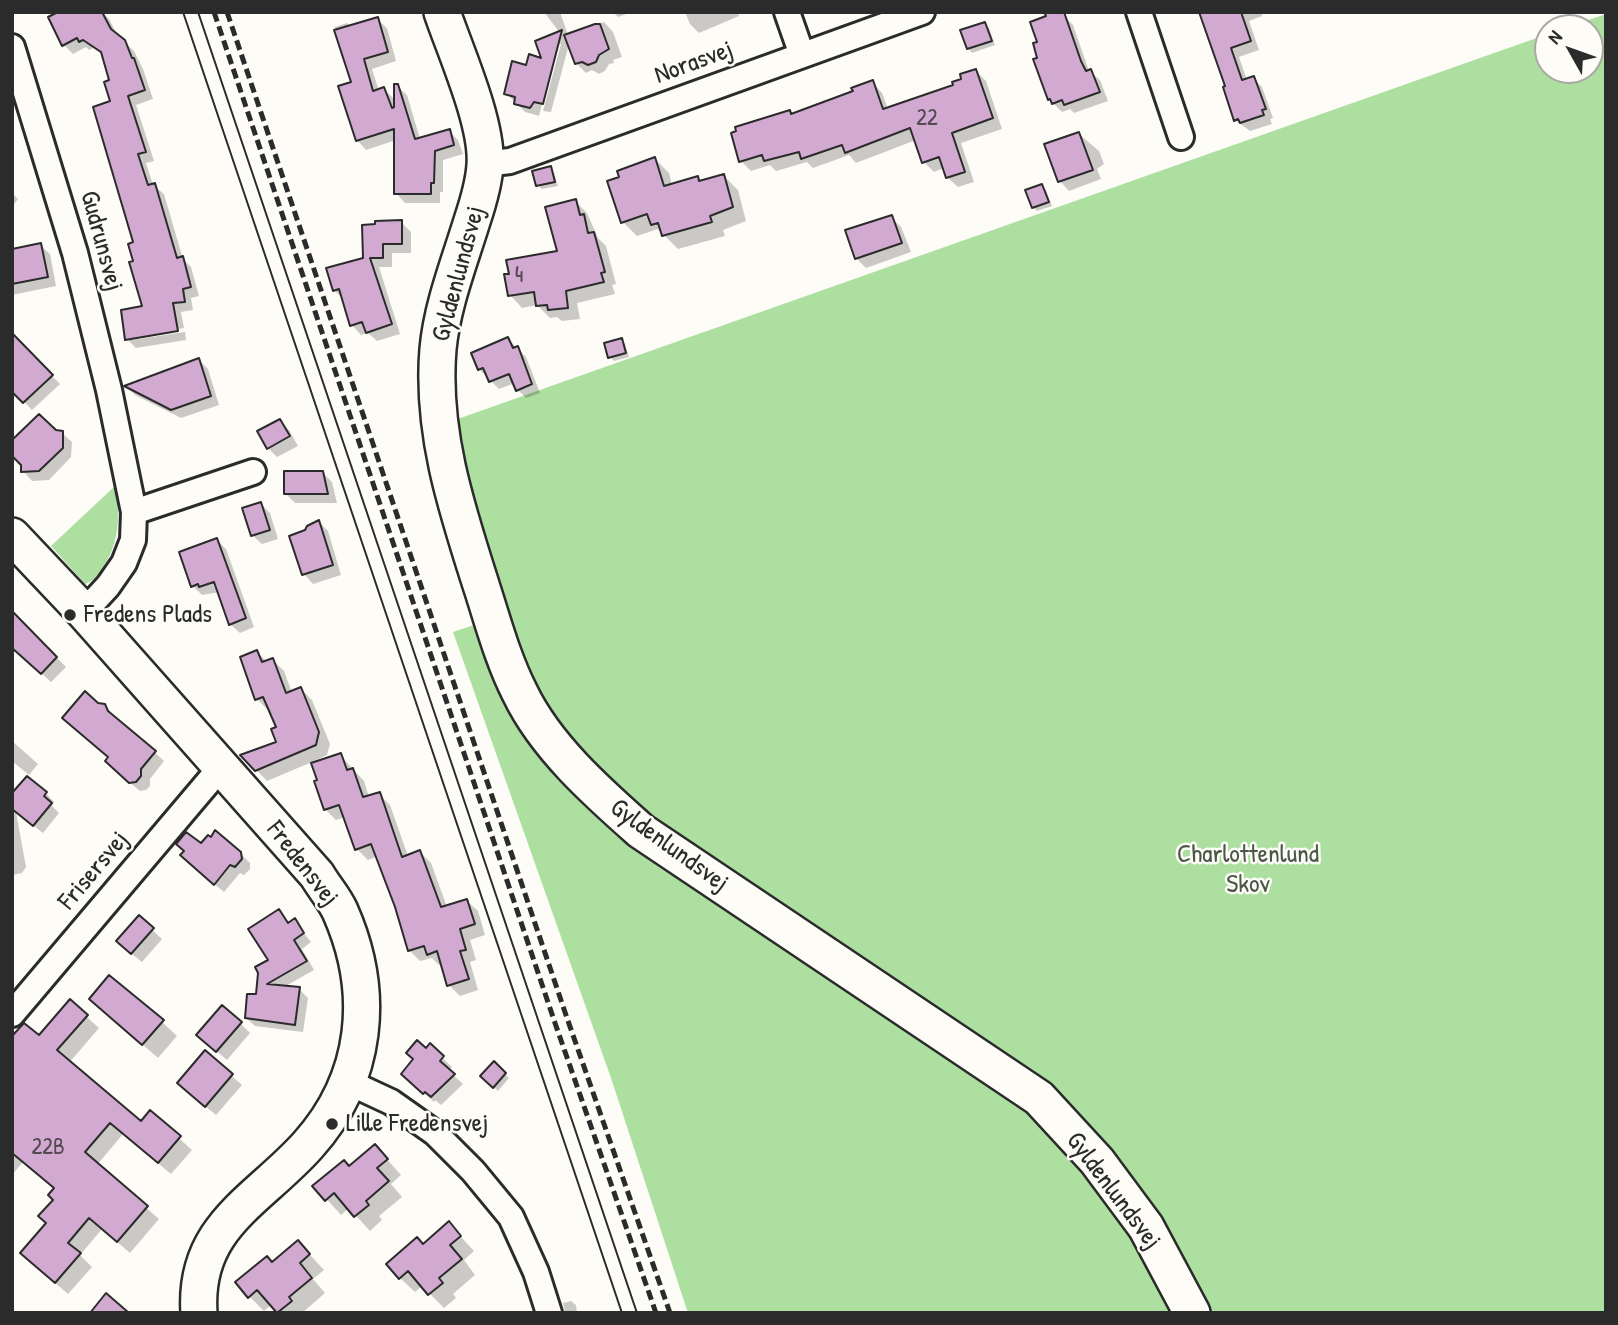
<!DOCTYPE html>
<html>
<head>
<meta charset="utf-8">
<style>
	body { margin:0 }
	#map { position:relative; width:1618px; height:1325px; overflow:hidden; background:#fdfcf7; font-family:"Patrick Hand",sans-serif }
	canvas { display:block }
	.frame { position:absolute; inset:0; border:14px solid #2b2b2b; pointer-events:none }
	.north { position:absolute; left:1534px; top:14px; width:70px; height:70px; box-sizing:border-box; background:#fdfcf7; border:2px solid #a9a8a5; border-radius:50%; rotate:310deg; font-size:19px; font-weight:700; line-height:28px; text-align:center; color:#2b2b2b }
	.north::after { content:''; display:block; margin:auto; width:24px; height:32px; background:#2b2b2b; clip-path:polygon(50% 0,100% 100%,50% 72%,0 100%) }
</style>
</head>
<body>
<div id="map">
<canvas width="1618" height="1325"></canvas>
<div class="frame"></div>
<div class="north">N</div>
</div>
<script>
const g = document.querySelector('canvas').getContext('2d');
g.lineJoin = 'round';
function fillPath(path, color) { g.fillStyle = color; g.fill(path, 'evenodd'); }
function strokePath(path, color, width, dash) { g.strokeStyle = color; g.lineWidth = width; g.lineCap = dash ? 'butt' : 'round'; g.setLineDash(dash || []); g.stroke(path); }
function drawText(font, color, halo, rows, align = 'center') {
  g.font = font + ' "Patrick Hand",sans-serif'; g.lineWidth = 5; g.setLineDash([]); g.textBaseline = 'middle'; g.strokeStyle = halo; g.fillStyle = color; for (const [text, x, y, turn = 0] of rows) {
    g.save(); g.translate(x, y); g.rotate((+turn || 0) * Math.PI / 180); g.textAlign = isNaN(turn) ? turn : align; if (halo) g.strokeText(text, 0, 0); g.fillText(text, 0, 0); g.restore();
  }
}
const green = new Path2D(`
	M1606 14V1313H688L611 1078 453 632 504 615 452 421 1548 34V70H1590V28H1565Z
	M115 486C121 516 119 544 102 569 97 576 93 581 85 584L51 546Z`);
const shadow = new Path2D(`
	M56 12H102L109 19 118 36 134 51 143 69 153 99 136 105 154 161 146 163 153 185 164 194 183 259 191 267 199 296 191 298 193 310 181 312 184 328 132 337V340L185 332 186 340 136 348 127 339 144 308 136 262 111 81 103 55 93 48 89 50 86 47 73 54 64 45 52 14Z
	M544 12H560L568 35 604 22 613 32 622 57 613 60 614 63 609 64 605 71 599 74 592 70 586 73 576 63 569 44 551 112 543 111 561 44H557L539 116 525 112 506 93 527 67 544 60 560 33Z
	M613 12H632L618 17Z
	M685 12H738L739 16 699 33 690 24Z
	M1201 12H1261L1262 16 1249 21 1259 50 1239 57 1247 80 1253 78 1262 87 1273 118 1270 119 1272 124 1250 131 1235 120 1228 87Z
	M1064 16 1073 25 1089 71 1100 80 1108 101 1074 113 1070 109 1062 112 1049 99 1040 59Z
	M377 19 387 28 396 61 372 69 379 91 384 89 396 101 397 86 407 95 420 139 449 131 458 140 463 154 443 160V192H440V203H405L396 193V140L366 150 357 140 353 83 335 27 347 23 351 27Z
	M985 24 989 28 995 45 972 53 968 48Z
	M976 71 986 81 1002 129 961 143 974 182 958 187 947 177 944 168 934 172 924 162 916 140 856 163 849 155 813 168 807 162 776 171 770 165 751 171 741 161 790 112 793 115 855 92 872 82 882 93 888 109 955 86Z
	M1079 134 1099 151 1104 164 1097 169 1101 179 1069 191 1060 181Z
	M655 159 669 173 672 185 697 178 702 183 724 176 738 190 746 221 723 230 725 236 678 249 658 229 637 236 623 222Z
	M550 168 554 173 558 186 542 189 538 185Z
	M1042 186 1046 190 1052 206 1037 211 1033 207Z
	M12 193 18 199 12 207Z
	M575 201 587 213 598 238 606 246 616 284 612 285 615 294 577 303 580 319 562 321 557 317 550 318 537 305 522 308 510 295 559 252Z
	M891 217 901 227 911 252 866 268 856 258Z
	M401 222 411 232V253H392V267H379L400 334 377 341 368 333 361 335 352 325 343 299 334 290Z
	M40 245 50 254 56 286 12 295V251Z
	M12 335 60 384 32 410 12 389Z
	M508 339 526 357 540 393 526 398 518 390 515 383 499 389 479 369Z
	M621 340 625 344 629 357 614 361 610 357Z
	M199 360 208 369 219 405 181 418 135 395 127 387Z
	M280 421 289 430 298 446 277 457 268 448Z
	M55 432 62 433 72 442 71 457 49 480 32 481 23 471Z
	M322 472 332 482 337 503H295L286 494Z
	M261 504 270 513 278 539 262 544 252 535Z
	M319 522 328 531 341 575 313 584 304 574 306 532Z
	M217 540 226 549 254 627 240 633 230 624 220 592 202 595 193 586Z
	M16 617 66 667 51 682 12 646Z
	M257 652 267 662 273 660 284 671 292 693 301 689 312 700 330 744 327 755 314 761 315 763 340 755 364 781 369 797 379 794 390 805 408 856 420 852 431 863 447 907 467 901 478 911 485 935 470 940 476 960 470 962 478 990 460 996 449 985 442 964 439 965 432 958 420 961 409 950 378 856 368 860 357 849 345 817 336 820 325 809 312 762 267 781 243 756 278 743V728L270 709 268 710 257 699Z
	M98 704 104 706 164 761 150 779V786L146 790 140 791 116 771 110 758Z
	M12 741 38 764 29 775 12 761Z
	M46 793 54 802 52 806 59 813 43 833 16 812 26 867 22 873 12 875V796Z
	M201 846 240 853 250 863V869L244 875 240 873 224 892 191 864Z
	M279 912 290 923 294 921 311 942 302 949 314 970 284 987 299 989 308 998 303 1032 255 1026 246 1018 270 960Z
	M139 918 162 939 142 962 128 951Z
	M91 999 162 1022 177 1036 158 1058Z
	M70 1002 99 1028 69 1063 141 1124 151 1113 192 1150 171 1174 123 1134 97 1165 159 1219 130 1253 102 1229 80 1255 92 1267 68 1294 34 1265 55 1200 56 1189 23 1162 12 1175V1039L39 1037Z
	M240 1023 250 1033 227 1060 208 1044Z
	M430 1046 452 1067 449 1071 463 1084 441 1105 435 1100 434 1102 412 1083Z
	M205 1053 242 1085 216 1115 189 1093Z
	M494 1064 509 1078 498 1091 482 1076Z
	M375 1146 401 1175 391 1184 402 1197 379 1216 382 1220 370 1231 349 1208 341 1215 315 1186 349 1168Z
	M449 1224 474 1251 464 1260 475 1275 453 1294 456 1298 444 1308 422 1286 415 1292 400 1278 423 1246Z
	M298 1242 324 1270 313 1279 325 1293 302 1313H279L272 1304 264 1311 249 1296 272 1264Z
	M571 1301 576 1305 577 1313H565L563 1303Z`);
const building = new Path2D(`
	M58 12H102L111 29 125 40 132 58H134L145 90 128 96 146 152 138 154 148 185 155 183 177 258 183 256 191 287 183 289 185 302 173 303 178 331 125 340 121 310 142 306 129 262 133 261 128 244 133 242 93 107 110 101 104 82 109 80 101 52 83 40 79 42 77 38 62 46 48 17Z
	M1044 12H1064L1081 61 1086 71 1091 69 1100 92 1064 105 1062 100 1052 104 1050 99 1048 100 1033 59 1037 58 1033 43 1037 42 1030 22 1046 16Z
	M1199 12H1241L1251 41 1231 48 1242 80 1254 76 1266 109 1262 110 1264 115 1240 123 1238 119 1234 121 1223 87 1225 86Z
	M378 17 388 52 364 59 373 91 384 87 392 108 394 107V84H398L415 139 450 129 454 145 435 151 434 183H431V194H394V129L356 141 338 86 351 82 334 30Z
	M985 22 992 41 967 49 960 30Z
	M595 24H600L609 49 599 55 596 62 588 65 582 62 575 64 564 35Z
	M562 30 543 104 534 102 530 108 514 104 515 97 504 94 512 61 526 65 529 54 541 58 535 41Z
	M976 69 993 118 952 133 965 172 946 178 939 157 922 163 910 128 845 153 842 145 801 159 799 152 764 161 762 155 739 162 731 133 736 131 735 127 790 110 791 114 853 91 851 88 873 80 883 109 953 85 952 82 961 79 960 74Z
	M1079 132 1093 170 1058 182 1044 144Z
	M655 157 664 186 698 176 699 181 724 174 733 207 710 216 712 222 662 236 658 223 651 225 647 214 621 223 607 181 619 177 617 171Z
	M551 166 555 182 536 186 532 171Z
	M1042 184 1049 202 1032 208 1025 190Z
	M576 199 580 215 584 214 588 233 594 232 605 272 601 273 604 282 566 291 568 308 548 310 547 305 536 306 534 292 508 296 504 274H509L506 260 557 251 545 207Z
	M892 215 902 243 855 259 845 230Z
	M402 220V244H383V258H370L392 324 366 333 362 322 350 326 339 289 333 291 326 268 363 258 362 225 375 224V221Z
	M41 243 48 277 12 284V249Z
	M12 333 53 375 23 403 12 392Z
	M508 337 513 348 518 346 532 384 516 391 509 374 489 382 483 368 478 370 471 353Z
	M622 338 626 353 608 358 604 343Z
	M199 358 211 396 171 410 124 386Z
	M39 414 56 430 63 431V448L39 471 21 472V465L12 456V440Z
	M280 419 290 436 267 449 257 431Z
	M284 471H323L328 494H284Z
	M261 502 270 530 251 536 242 508Z
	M319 520 333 565 302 575 289 536 305 530 307 526Z
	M217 538 246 618 229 625 214 582 199 587 198 584 191 587 179 552Z
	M12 611 57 657 41 674 12 648Z
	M257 650 262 662 273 658 286 693 301 687 319 732 316 745 255 771 240 755 276 742 271 729 276 727 263 697 255 700 240 657Z
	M85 691 98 703 105 704 108 711 156 751 141 769V776L136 782 129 783 105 761 108 757 62 718Z
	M341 753 347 770 353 768 363 797 380 792 402 857 420 850 441 907 467 899 475 924 460 929 466 950 460 951 469 979 447 986 437 951 427 955 424 946 408 951 395 907 371 844 355 850 339 805 324 810 314 781 317 780 311 763Z
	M27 776 47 792 44 796 52 803 33 826 12 809V793Z
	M215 830 241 852 242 859 235 867 230 865 214 885 180 855 184 851 176 844 186 832 201 843 208 835 211 837Z
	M279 909 288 923 295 918 304 933 294 940 307 961 267 984 300 987 295 1025 245 1018 247 994H256L258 973 255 967 268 960 248 929Z
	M139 915 154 928 131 954 116 941Z
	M109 975 164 1020 142 1045 89 999Z
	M70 999 88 1015 57 1050 141 1121 150 1110 181 1136 158 1163 110 1123 85 1152 148 1206 117 1242 89 1218 68 1243 81 1253 55 1283 20 1253 46 1223 38 1216 53 1200 48 1195 54 1188 12 1153V1036L24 1023 39 1035Z
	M222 1005 242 1022 216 1052 196 1035Z
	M417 1040 426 1048 430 1043 444 1056 440 1061 455 1074 431 1097 425 1092 423 1094 401 1074 413 1059 406 1053Z
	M205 1050 233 1074 205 1107 177 1083Z
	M494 1061 506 1073 493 1088 480 1076Z
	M375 1144 388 1159 377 1168 389 1181 366 1201 369 1205 354 1217 334 1193 325 1201 312 1186 344 1160 349 1166Z
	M449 1221 461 1236 450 1245 462 1259 439 1278 443 1283 428 1295 408 1271 399 1279 386 1264 417 1237 423 1244Z
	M298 1240 310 1254 300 1263 312 1278 289 1297 292 1301 277 1313 257 1290 248 1298 235 1282 267 1256 272 1262Z
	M106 1293 129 1313H90Z`);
const street = new Path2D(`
	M787 12 802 55
	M1139 12 1181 137
	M12 47 75 253 109 390 134 512 133 540 124 563 108 586 84 612
	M485 164 510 161 922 12
	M134 512 253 472
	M12 1014 221 767
	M348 1082 391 1102 435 1133 473 1171 511 1217 536 1272 549 1313`);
const secondary = new Path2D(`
	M442 12C456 53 488 124 485 165 484 184 478 203 472 221 459 263 442 306 438 349 431 432 457 510 482 588 493 622 503 660 520 693 546 747 597 792 641 831L1039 1098 1097 1161 1146 1227 1192 1313
	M12 536 84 612 317 875C324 887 334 898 340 911 376 992 368 1078 308 1145 258 1201 193 1226 199 1313`);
const tram = new Path2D(`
	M183 12 622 1313
	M198 12 637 1313`);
const rail = new Path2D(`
	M214 12 555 1023 656 1313
	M227 12 567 1018 670 1313`);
const markers = [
	[70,615,7,"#2b2b2b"],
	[332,1124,7,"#2b2b2b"]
];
const numberNames = [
	["22",927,119],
	["4",519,276],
	["22B",48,1148]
];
const streetNames = [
	["Norasvej",694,63,-20],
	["Gudrunsvej",101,241,75],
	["Gyldenlundsvej",459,274,-75],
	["Gyldenlundsvej",669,846,36],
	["Fredensvej",302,864,52],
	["Frisersvej",94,871,-50],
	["Gyldenlundsvej",1113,1191,53]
];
const poiNames = [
	["Fredens Plads",84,615],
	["Lille Fredensvej",346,1124]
];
const parkNames = [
	["Charlottenlund",1248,855],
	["Skov",1248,885]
];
fillPath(green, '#acdfa0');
fillPath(shadow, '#0003');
fillPath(building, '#d2a9d0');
strokePath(building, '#2b2b2b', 2);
strokePath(street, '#2b2b2b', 30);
strokePath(secondary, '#2b2b2b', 40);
strokePath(street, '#fdfcf7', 24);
strokePath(secondary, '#fdfcf7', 35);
strokePath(tram, '#2b2b2b', 2);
strokePath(rail, '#2b2b2b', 5, [10, 5]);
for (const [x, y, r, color] of markers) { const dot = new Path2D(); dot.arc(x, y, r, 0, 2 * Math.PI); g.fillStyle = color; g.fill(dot); strokePath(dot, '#fdfcf7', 2.5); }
drawText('23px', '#554a54', null, numberNames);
drawText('26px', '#2b2b2b', '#fdfcf7', streetNames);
drawText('26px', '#2b2b2b', '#fdfcf7', poiNames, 'left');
drawText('26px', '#4b5848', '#fdfcf7', parkNames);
</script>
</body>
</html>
